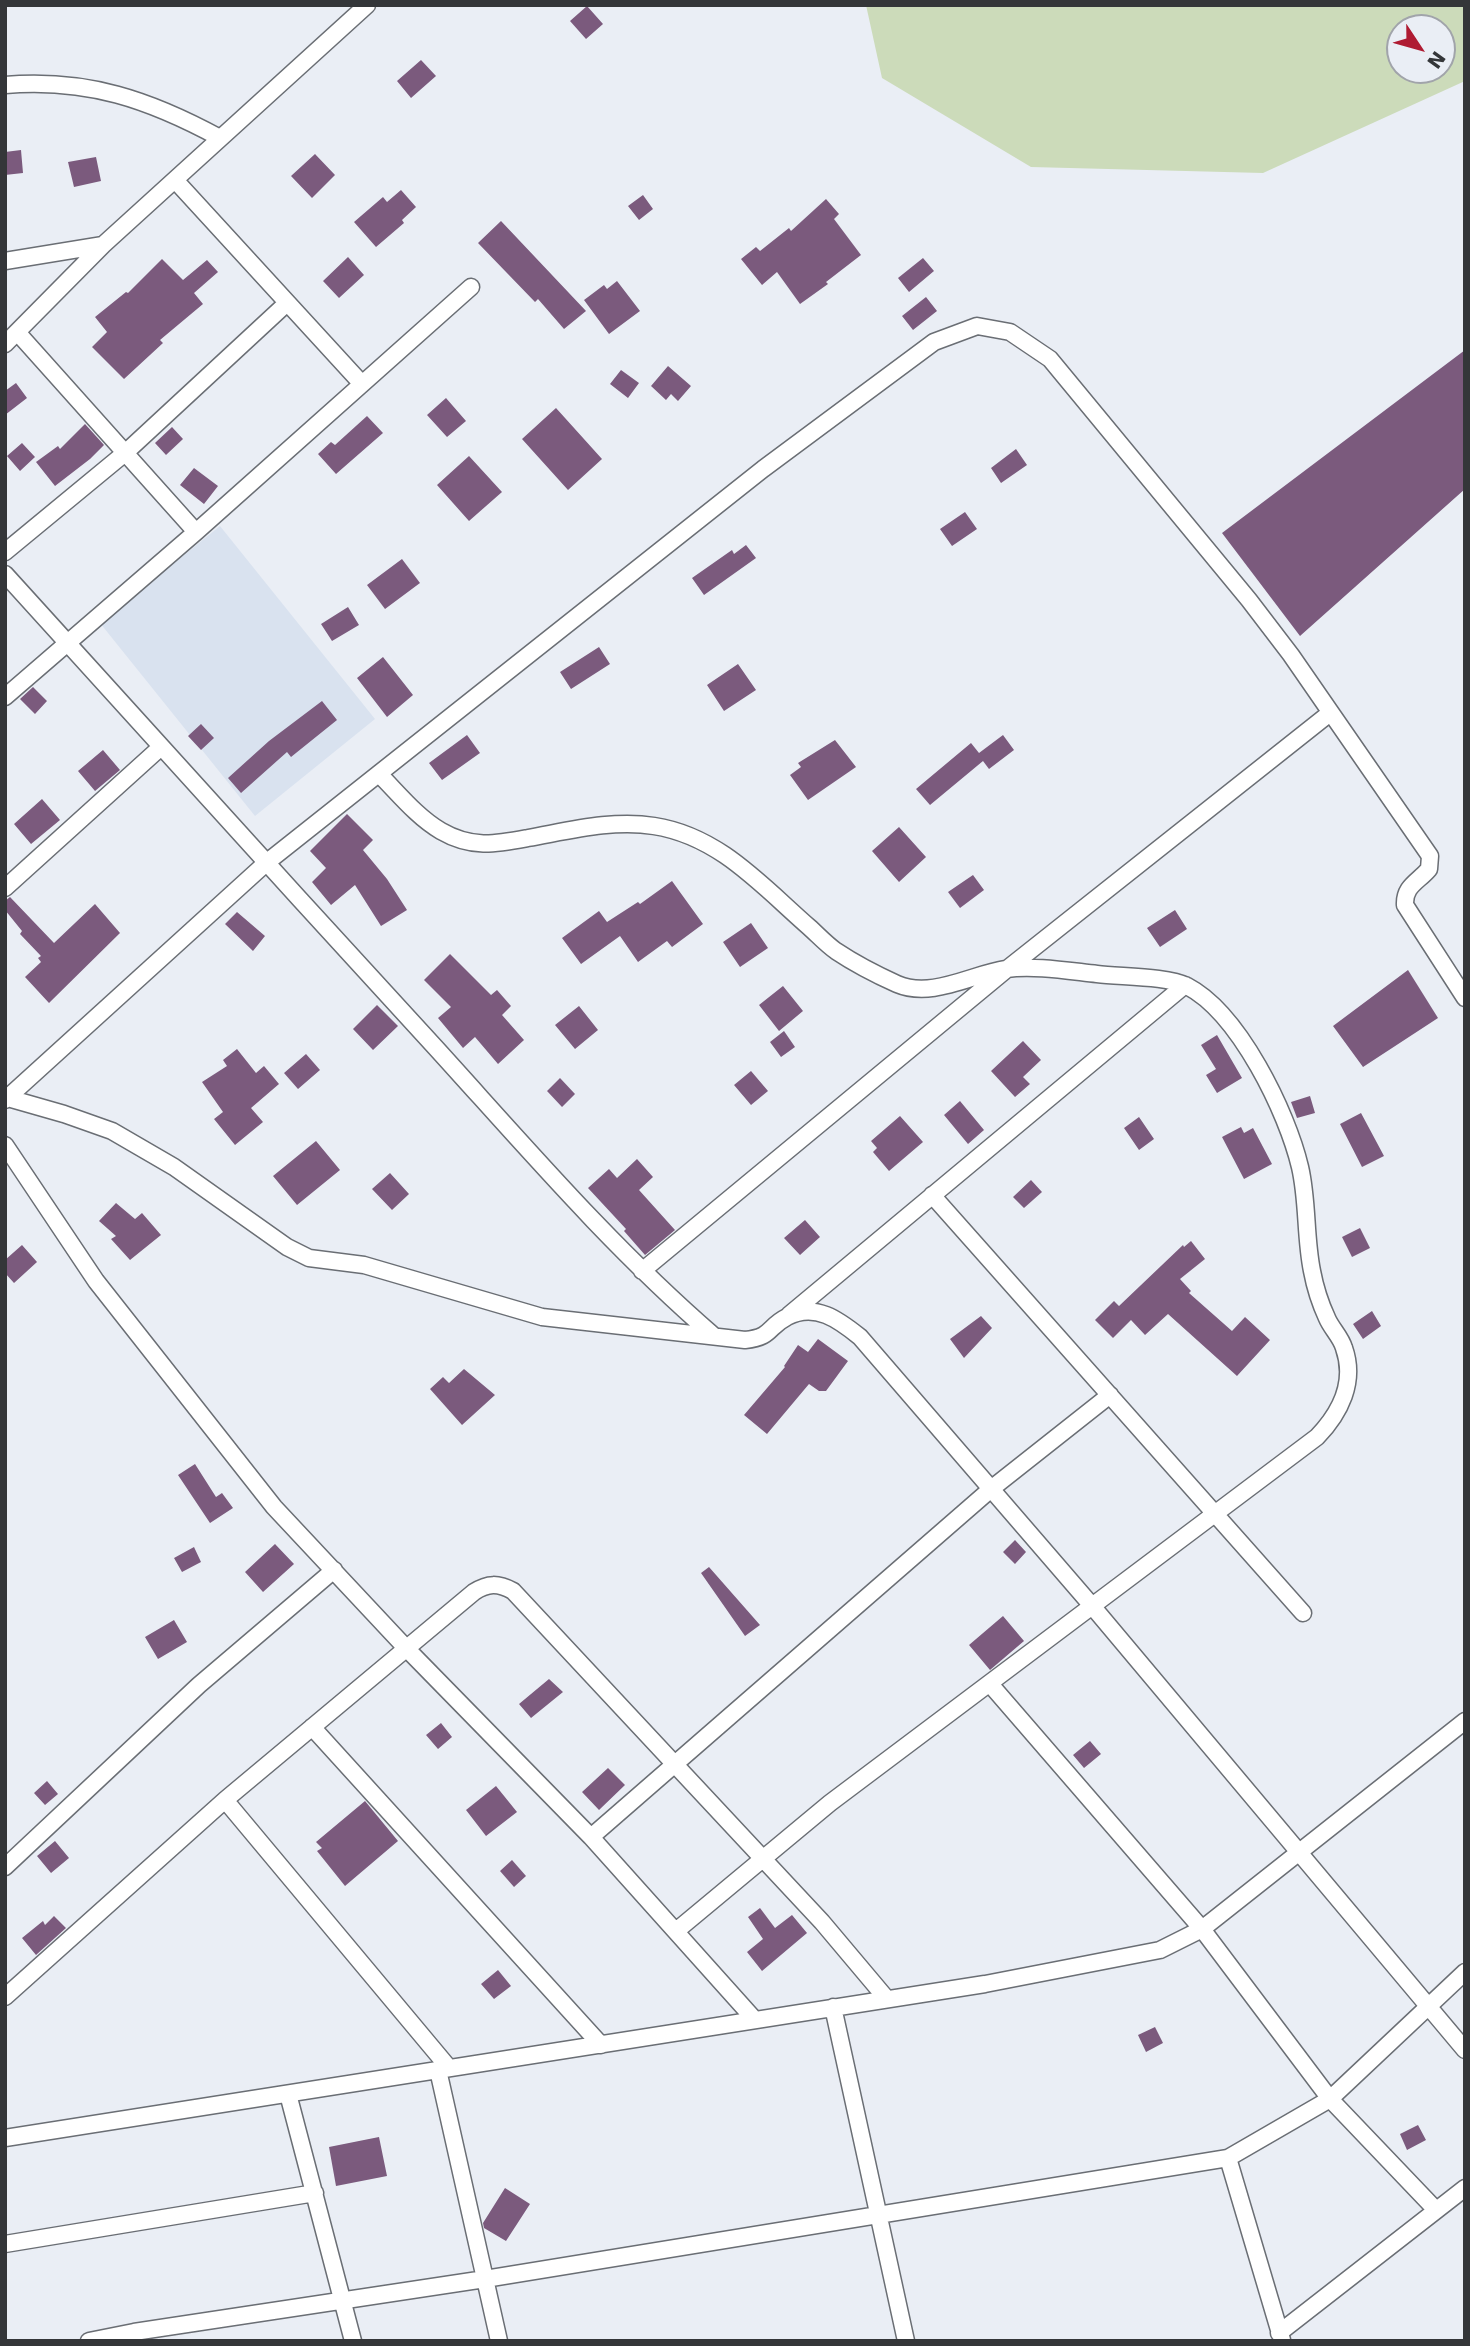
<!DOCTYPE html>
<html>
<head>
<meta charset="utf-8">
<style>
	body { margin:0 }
	#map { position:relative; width:1470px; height:2346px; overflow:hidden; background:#eaeef5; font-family:"DejaVu Sans",sans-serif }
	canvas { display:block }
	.frame { position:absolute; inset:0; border:7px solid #343639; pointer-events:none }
	.north { position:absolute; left:1386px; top:14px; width:70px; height:70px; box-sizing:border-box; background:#eaeef5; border:2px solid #a1a4aa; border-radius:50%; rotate:126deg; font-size:19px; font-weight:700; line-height:28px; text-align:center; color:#343639 }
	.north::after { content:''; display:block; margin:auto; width:24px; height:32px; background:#af1b32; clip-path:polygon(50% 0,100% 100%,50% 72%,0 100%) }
</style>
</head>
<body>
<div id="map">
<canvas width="1470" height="2346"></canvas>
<div class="frame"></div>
<div class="north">N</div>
</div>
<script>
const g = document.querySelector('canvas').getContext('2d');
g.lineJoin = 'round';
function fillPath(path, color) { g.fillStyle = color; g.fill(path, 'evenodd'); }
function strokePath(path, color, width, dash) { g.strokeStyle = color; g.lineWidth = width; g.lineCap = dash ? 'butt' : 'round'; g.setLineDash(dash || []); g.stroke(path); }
const built = new Path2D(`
	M220 526 375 719 255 816 100 623Z`);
const green = new Path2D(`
	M866 5H1465V81L1263 173 1031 167 882 78ZM1400 28H1442V70H1400Z`);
const building = new Path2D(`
	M587 6 603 24 586 39 570 21Z
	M421 60 436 76 411 98 397 81Z
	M21 150 23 173 5 175V152Z
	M315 154 335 175 312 198 291 176Z
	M96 157 101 181 74 187 68 162Z
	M401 190 416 207 402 220 404 223 376 247 354 222 383 197 387 202Z
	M643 195 653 209 639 220 628 206Z
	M826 199 839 214 834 219 861 255 826 282 828 284 800 304 777 272 762 285 741 259 756 247 760 251 789 228 791 231Z
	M501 221 586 311 564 329 538 299 535 302 478 243Z
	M348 257 364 275 339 298 323 281Z
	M923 258 934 271 909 292 898 278Z
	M162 259 183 280 207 260 218 272 194 293 203 304 160 340 163 343 124 379 92 347 107 332 95 317 126 292 128 293Z
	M617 281 640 311 609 334 584 300 604 285 607 289Z
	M926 297 937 311 913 330 902 316Z
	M1465 350V489L1300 636 1222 533Z
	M668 366 691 386 678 401 671 394 666 400 651 386Z
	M621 370 639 383 628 398 610 384Z
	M16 383 27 398 5 415V391Z
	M446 398 466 421 447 437 427 415Z
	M556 408 602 459 568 490 522 439Z
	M367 416 383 433 336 474 318 454 331 442 335 445Z
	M85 424 104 445 90 459 55 486 36 462 58 446 60 449Z
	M172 427 183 439 166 455 155 443Z
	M22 443 35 457 20 471 7 456Z
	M1016 449 1027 465 1001 483 991 468Z
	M469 456 502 492 469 521 437 485Z
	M194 468 218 486 204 504 180 485Z
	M965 512 977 529 952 546 940 529Z
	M746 545 756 558 704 595 692 578 732 550 734 554Z
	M402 559 420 583 385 609 367 585Z
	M348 607 359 625 332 641 321 624Z
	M599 647 610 664 571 689 560 672Z
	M383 657 413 695 387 717 357 678Z
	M738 664 756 690 724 711 707 685Z
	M33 687 47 701 35 714 20 699Z
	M322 701 337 720 291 757 287 752 241 793 228 778 269 741Z
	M201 724 214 738 201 750 188 736Z
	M467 735 480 753 442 780 429 763Z
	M1003 735 1014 750 989 769 983 761 930 805 916 789 971 743 979 753Z
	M835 740 856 767 808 800 790 775 801 767 798 763Z
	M103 750 120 770 95 791 78 771Z
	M42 799 60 820 31 844 14 824Z
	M347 814 373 840 363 850 387 879 407 910 381 926 355 885 331 905 312 882 326 868 310 851Z
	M899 827 926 857 899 882 872 851Z
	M973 875 984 890 960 908 948 892Z
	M672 881 703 924 672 947 667 941 638 962 620 936 581 964 562 938 599 911 607 922 638 902 640 904Z
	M10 897 54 943 95 904 120 933 49 1003 25 977 41 962 38 958 41 956 20 934 22 931 5 910V901Z
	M1175 910 1187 929 1160 947 1147 928Z
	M237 912 265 936 253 951 225 924Z
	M751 923 768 948 740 967 723 942Z
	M450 954 491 995 497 990 511 1006 502 1015 524 1040 498 1064 475 1037 463 1048 438 1018 451 1007 424 980Z
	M1408 970 1438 1018 1363 1067 1333 1026Z
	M783 986 803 1011 779 1031 759 1005Z
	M377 1005 398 1026 373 1050 353 1029Z
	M579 1006 598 1030 575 1049 555 1025Z
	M784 1031 795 1047 781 1057 770 1042Z
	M1217 1035 1242 1078 1217 1093 1206 1075 1216 1069 1201 1045Z
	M1023 1041 1041 1060 1023 1077 1030 1084 1015 1097 991 1071Z
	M237 1049 256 1073 264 1066 279 1084 251 1108 263 1122 235 1145 214 1119 223 1112 202 1082 227 1066 223 1060Z
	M306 1054 320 1070 298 1089 284 1073Z
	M751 1071 768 1091 751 1105 734 1085Z
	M560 1078 575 1094 562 1107 547 1091Z
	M1310 1096 1315 1113 1297 1118 1291 1102Z
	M960 1101 984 1130 968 1144 944 1115Z
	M1361 1113 1384 1156 1362 1167 1340 1124Z
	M900 1116 923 1142 889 1171 873 1152 877 1148 871 1141Z
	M1139 1117 1154 1139 1139 1150 1124 1128Z
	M1241 1127 1244 1133 1253 1128 1272 1164 1244 1179 1222 1137Z
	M316 1141 340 1170 297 1205 273 1176Z
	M637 1159 653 1177 639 1190 675 1230 645 1255 624 1231 626 1229 588 1188 609 1169 617 1178Z
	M390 1173 409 1194 392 1210 372 1189Z
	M1031 1180 1042 1192 1024 1208 1013 1197Z
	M116 1203 135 1219 142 1213 161 1235 130 1260 111 1239 116 1236 99 1221Z
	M805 1220 820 1237 800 1255 784 1238Z
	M1360 1228 1370 1248 1352 1257 1342 1237Z
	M1191 1241 1205 1259 1180 1279 1191 1291 1189 1293 1232 1331 1245 1317 1270 1340 1237 1376 1168 1314 1145 1335 1131 1320 1113 1338 1095 1320 1114 1301 1119 1306 1183 1245 1184 1247Z
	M22 1245 37 1262 14 1283 5 1273V1260Z
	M1372 1311 1381 1326 1363 1339 1353 1324Z
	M981 1316 992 1328 964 1358 950 1339Z
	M818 1339 848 1361 826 1391H819L809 1384 767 1434 744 1415 785 1367 784 1366 798 1345 808 1352Z
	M464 1369 495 1395 462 1425 430 1389 443 1377 449 1383Z
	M195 1464 216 1497 222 1493 233 1508 210 1523 178 1475Z
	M1015 1540 1026 1552 1015 1564 1003 1552Z
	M275 1544 294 1564 263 1592 245 1572Z
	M194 1547 201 1562 182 1572 174 1558Z
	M709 1567 760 1625 745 1636 701 1573Z
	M1003 1616 1024 1641 990 1670 969 1645Z
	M174 1620 187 1642 158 1659 145 1637Z
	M549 1679 563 1692 531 1718 519 1704Z
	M441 1723 452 1737 438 1749 426 1735Z
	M1090 1741 1101 1754 1084 1768 1073 1755Z
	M608 1768 625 1785 599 1810 582 1792Z
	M47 1781 58 1794 45 1805 34 1793Z
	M496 1786 517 1812 486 1836 466 1810Z
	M365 1801 398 1841 345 1886 317 1851 322 1848 316 1842Z
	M55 1841 69 1858 51 1873 37 1856Z
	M512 1860 526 1876 514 1887 500 1871Z
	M760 1908 775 1928 792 1915 807 1933 762 1971 747 1952 763 1939 748 1917Z
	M54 1916 66 1928 36 1955 22 1938 43 1921 45 1925Z
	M498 1970 511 1986 494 1999 481 1984Z
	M1155 2027 1163 2043 1146 2052 1138 2035Z
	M1418 2125 1426 2140 1407 2150 1400 2134Z
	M379 2137 387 2176 336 2186 329 2147Z
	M505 2188 530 2204 506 2241 484 2228 483 2223Z`);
const street = new Path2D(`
	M5 85C87 78 150 100 220 138
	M175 180 362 384
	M5 261 103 245
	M17 332 196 532
	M5 344 103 245 367 5
	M5 552 125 453 287 303
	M5 574C148 733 291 890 435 1047 525 1146 612 1248 714 1336
	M5 697 196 532 471 287
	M379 774C398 793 417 817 441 831 472 849 496 844 528 838 568 831 613 819 654 826 719 836 761 885 809 927 818 935 826 944 836 951 854 963 877 975 897 984 932 999 972 974 1006 969 1034 965 1069 971 1097 974 1121 977 1167 976 1187 986 1239 1013 1287 1112 1300 1167 1308 1201 1305 1237 1312 1271 1315 1287 1320 1303 1327 1318 1331 1328 1341 1337 1344 1348 1356 1382 1340 1413 1317 1437L830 1803 676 1931
	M5 888 161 747
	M8 1098 64 1114 112 1131 174 1167 287 1247 309 1258 364 1265 542 1317 745 1340C773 1337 767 1327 787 1317 815 1302 839 1320 860 1337L1093 1607 1465 2050
	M5 1100 266 863 763 469 934 342 977 326 1010 332 1050 359 1249 600 1291 655 1430 856 1429 869C1418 882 1404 886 1405 905L1465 998
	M5 1145 96 1281 274 1507 406 1648 591 1837 755 2020
	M932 1195 1303 1613
	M642 1271 1007 969 1330 713
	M789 1315 1185 985
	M990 1684 1202 1929 1330 2099 1436 2210
	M312 1727 601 2045
	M225 1800 449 2068
	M591 1837 991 1489 1110 1395
	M5 1867 199 1685 334 1570
	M5 1997 225 1800 474 1592C488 1583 498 1583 513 1591L822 1922 886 1998
	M833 2007 906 2341
	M438 2070 499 2341
	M288 2094 353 2341
	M5 2138 985 1984 1160 1950 1202 1929 1465 1721
	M1228 2158 1282 2340
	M5 2244 315 2193
	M1279 2333 1465 2188
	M89 2341 134 2332 485 2279 1228 2158 1330 2099 1465 1972`);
fillPath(built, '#d9e2ef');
fillPath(green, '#ccdbba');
fillPath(building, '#7b5a7d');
strokePath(street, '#6a6e74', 19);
strokePath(street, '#fff', 16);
</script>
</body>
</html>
